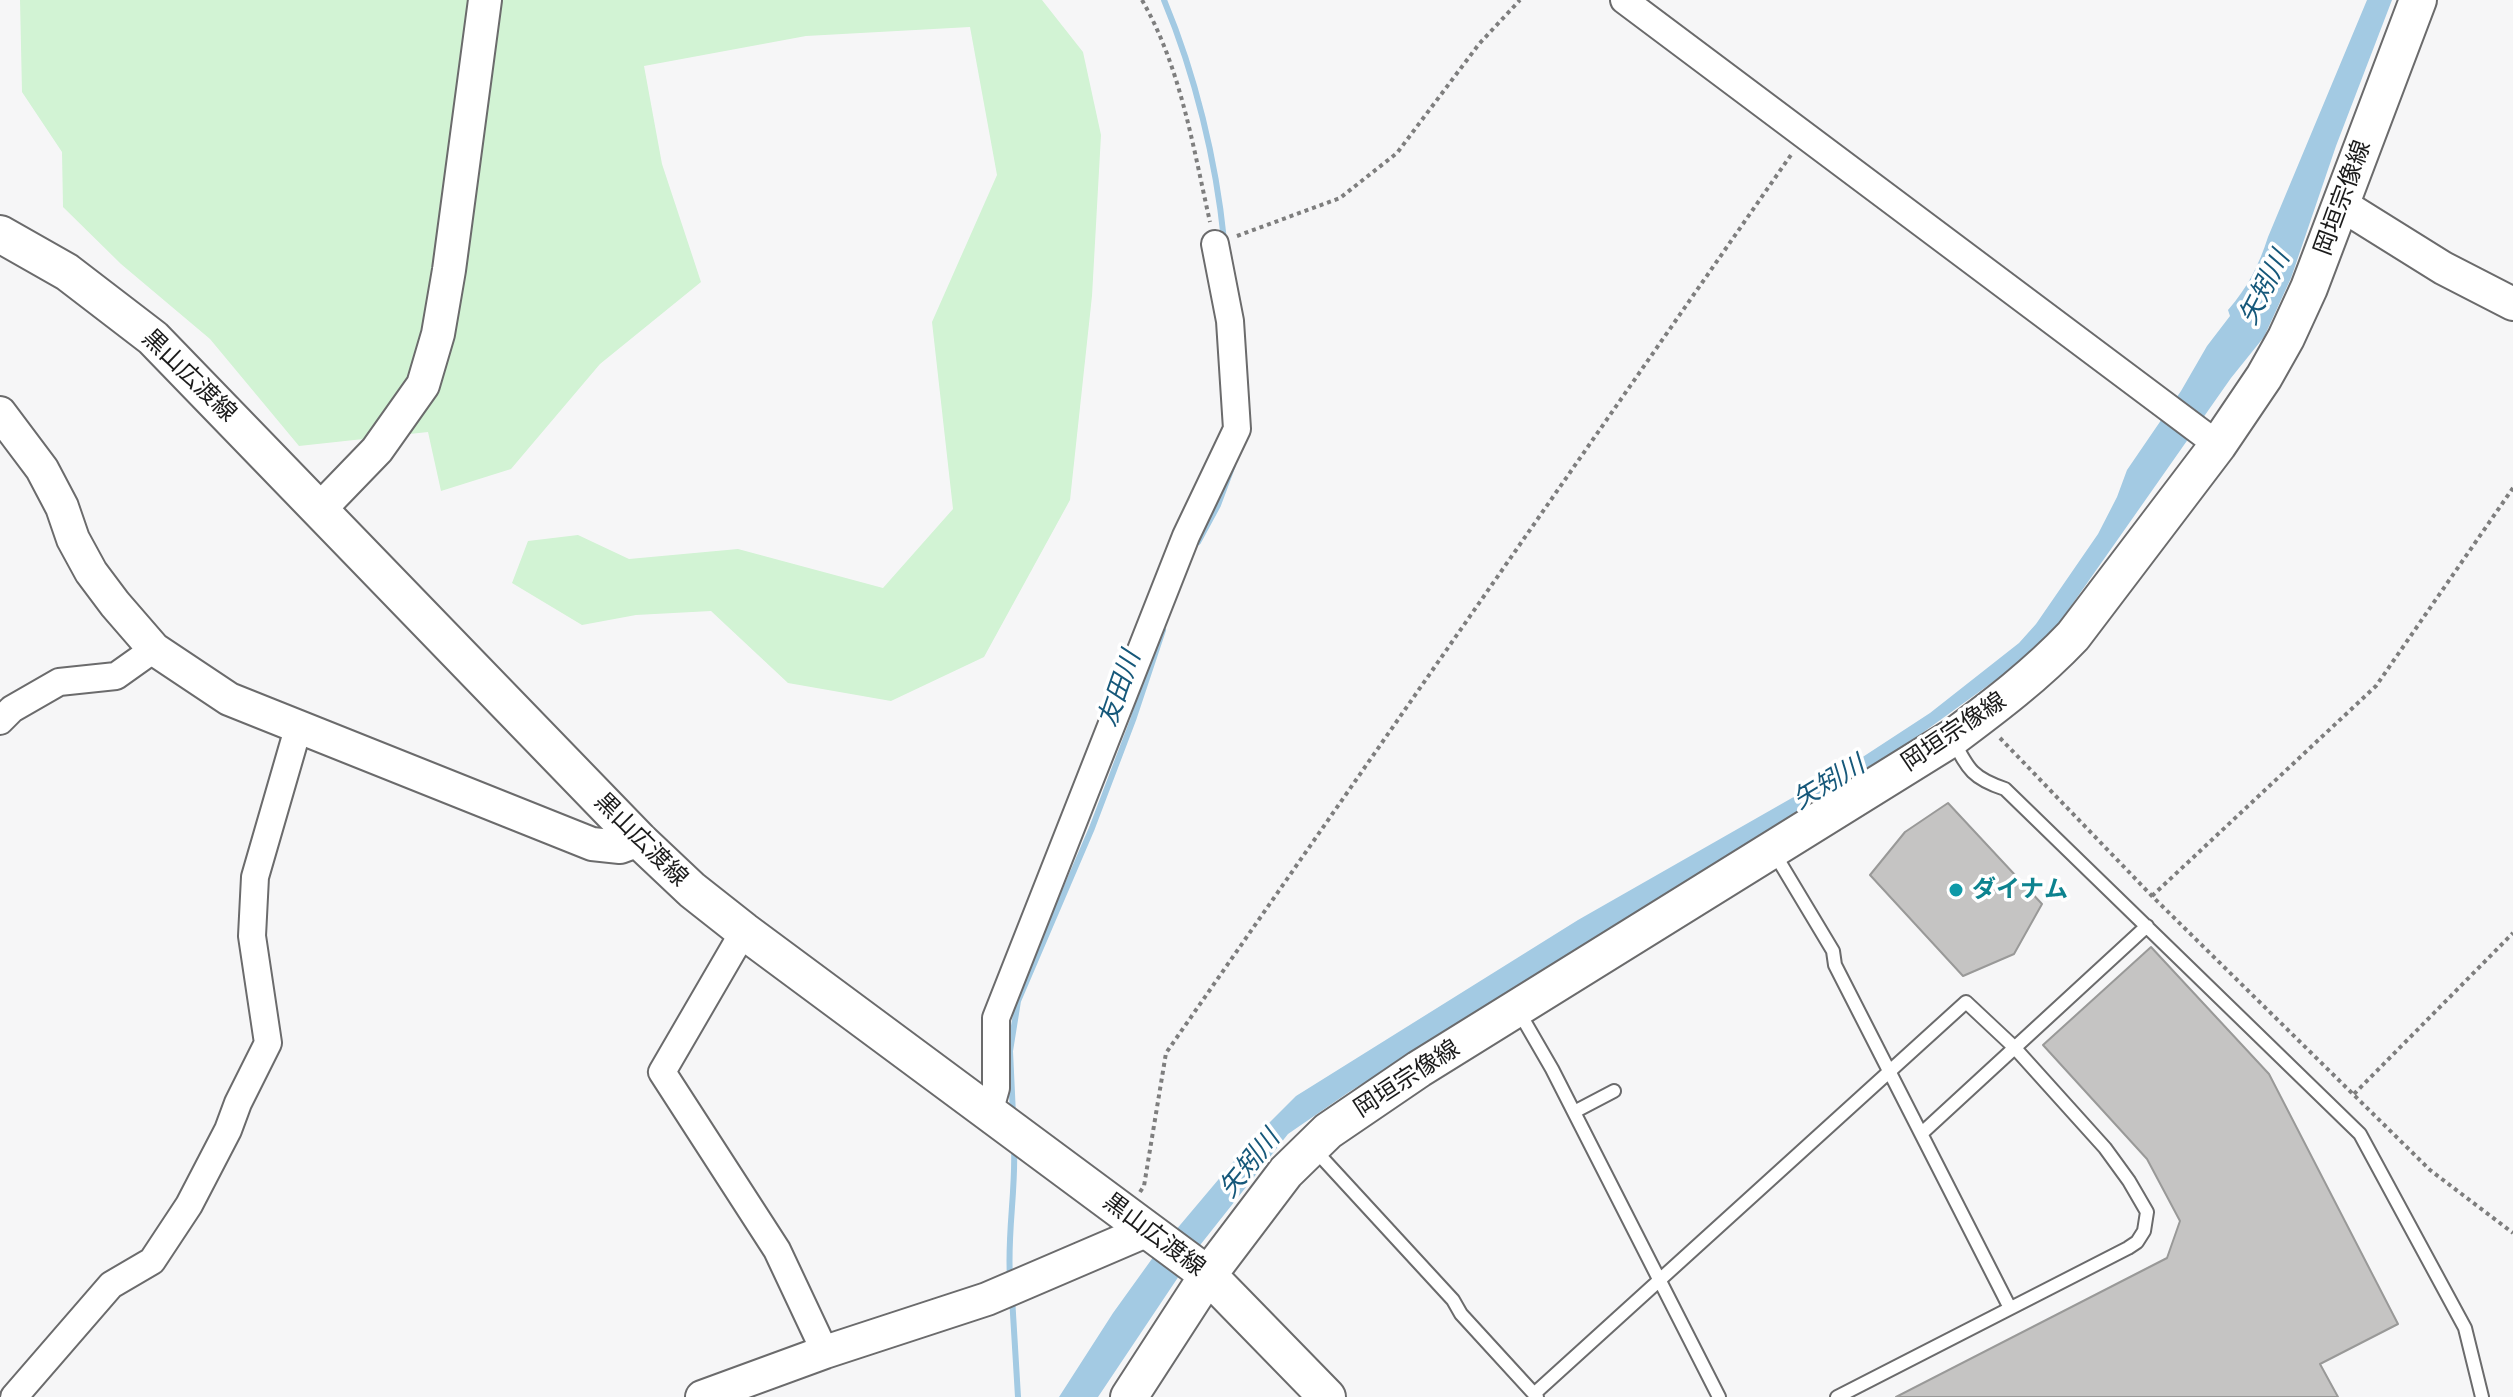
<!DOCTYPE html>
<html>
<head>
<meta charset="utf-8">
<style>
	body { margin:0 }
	canvas { display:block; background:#f6f6f7 }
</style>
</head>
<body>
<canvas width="2513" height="1397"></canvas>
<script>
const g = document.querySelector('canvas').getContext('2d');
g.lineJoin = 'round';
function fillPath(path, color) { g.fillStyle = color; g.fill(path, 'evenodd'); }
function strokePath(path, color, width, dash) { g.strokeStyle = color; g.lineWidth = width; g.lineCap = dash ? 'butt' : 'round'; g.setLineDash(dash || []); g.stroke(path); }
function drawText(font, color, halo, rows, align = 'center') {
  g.font = font + ' Figtree,"Noto Sans JP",sans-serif'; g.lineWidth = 7; g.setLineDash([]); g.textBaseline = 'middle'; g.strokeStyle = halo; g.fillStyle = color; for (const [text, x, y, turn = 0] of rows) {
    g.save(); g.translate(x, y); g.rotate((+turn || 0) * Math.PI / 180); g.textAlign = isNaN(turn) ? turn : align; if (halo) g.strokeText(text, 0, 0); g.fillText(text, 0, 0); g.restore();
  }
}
const green = new Path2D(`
	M20 0H1042L1083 52 1101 135 1092 296 1070 500 984 657 891 701 788 683 711 611 636 615 582 625 512 583 528 541 578 535 629 559 738 549 883 588 953 509 932 322 997 175 970 27 806 36 644 66 662 164 701 282 600 364 511 469 441 491 428 432 299 446 210 339 121 264 63 207 62 152 22 92Z`);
const water = new Path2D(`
	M2367 0H2392L2336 146 2291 278 2264 337 2231 378 2057 626 2039 647 2019 663 1885 760 1611 930 1518 985 1424 1046 1349 1092 1288 1134 1197 1249 1098 1397H1059L1113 1313 1154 1256 1250 1142 1296 1096 1578 920 1855 762 1930 713 2019 643 2036 624 2098 534 2117 497 2127 470 2181 391 2207 346 2230 316 2228 310C2248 287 2259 265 2268 237Z`);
const stream = new Path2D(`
	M1164 0C1195 74 1216 160 1224 240
	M1198 542 1218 505 1233 465
	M1013 1115 1010 1051 1018 1001 1092 828 1133 720 1163 630
	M1010 1278C1007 1234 1016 1190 1014 1146
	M1012 1297 1018 1397`);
const building = new Path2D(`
	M1948 803 2042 904 2014 954 1963 976 1870 875 1905 832Z
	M2151 947 2269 1074 2398 1324 2320 1364 2338 1397H1896L2167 1258 2180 1221 2147 1159 2043 1045Z`);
const path = new Path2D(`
	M1142 0C1181 68 1193 147 1210 222
	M1237 236 1340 198 1397 153 1479 44 1520 0
	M2000 738 2152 896 2430 1170 2513 1233
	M2152 896 2376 686 2513 488
	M2354 1094 2513 933
	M1140 1192 1144 1186 1166 1053 1793 152`);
const service = new Path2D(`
	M1953 740C1968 769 1972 778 2005 789L2360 1134 2465 1328 2482 1397
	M1773 851 1833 951 1835 965 2010 1308
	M1519 1012 1552 1069 1719 1397
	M1574 1112 1614 1091
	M1922 1133 2147 926
	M1313 1148 1453 1300 1461 1314 1537 1397
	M1534 1394 1966 1002 2014 1047 2105 1148 2129 1181 2147 1212 2144 1231 2137 1242 2128 1248 1837 1397`);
const minor = new Path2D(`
	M1624 0 2218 445
	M0 721 12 709 59 682 116 676 154 649
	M744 931 662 1072 777 1250 825 1352
	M989 1113 996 1088V1018L1186 536 1237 429 1230 321 1215 244
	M14 1397 111 1285 152 1261 189 1205 228 1130 238 1103 268 1043 252 936 255 877 299 725`);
const tertiary = new Path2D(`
	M2342 205 2443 268 2513 304
	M0 413 42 469 62 507 73 539 91 572 115 604 154 649 229 699 592 844 620 847 639 840
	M320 509 377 450 423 385 438 334 449 270 485 0
	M702 1397 825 1352 987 1299 1148 1230`);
const secondary = new Path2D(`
	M0 234 67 272 153 338 639 840 692 890 744 931 1208 1275 1327 1397
	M1129 1397 1208 1275 1286 1172 1328 1131 1419 1069 1952 738C1995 706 2036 675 2073 636L2218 445 2264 377 2286 338 2309 288 2418 0`);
const markers = [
	[1956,890,8,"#0f9aa8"]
];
const streetNames = [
	["岡垣宗像線",2343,198,-70],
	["黒山広渡線",189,376,44],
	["岡垣宗像線",1954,732,-34],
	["黒山広渡線",641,840,45],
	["岡垣宗像線",1407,1079,-33],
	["黒山広渡線",1154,1235,37]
];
const cultureNames = [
	["ダイナム",1972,890]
];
const waterNames = [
	["矢矧川",2265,288,-63],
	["友田川",1120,689,-71],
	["矢矧川",1829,783,-31],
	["矢矧川",1250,1164,-51]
];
fillPath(green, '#d2f3d4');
fillPath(water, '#a3cae3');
strokePath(stream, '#a3cae3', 6);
fillPath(building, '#c5c4c3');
strokePath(building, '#999998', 2);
strokePath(service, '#6b6b6c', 16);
strokePath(minor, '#6b6b6c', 30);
strokePath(tertiary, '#6b6b6c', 36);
strokePath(secondary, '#6b6b6c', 40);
strokePath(path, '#7e7e7e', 4, [4, 4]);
strokePath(service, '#fff', 12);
strokePath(minor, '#fff', 26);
strokePath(tertiary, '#fff', 32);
strokePath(secondary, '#fff', 36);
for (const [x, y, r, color] of markers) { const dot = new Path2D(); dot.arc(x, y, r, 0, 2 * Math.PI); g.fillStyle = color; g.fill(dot); strokePath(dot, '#fff', 3); }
drawText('24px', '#1b1b1b', '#fff', streetNames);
drawText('bold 24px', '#0d838f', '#fff', cultureNames, 'left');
drawText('italic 26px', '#16587a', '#fff', waterNames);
</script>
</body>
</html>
